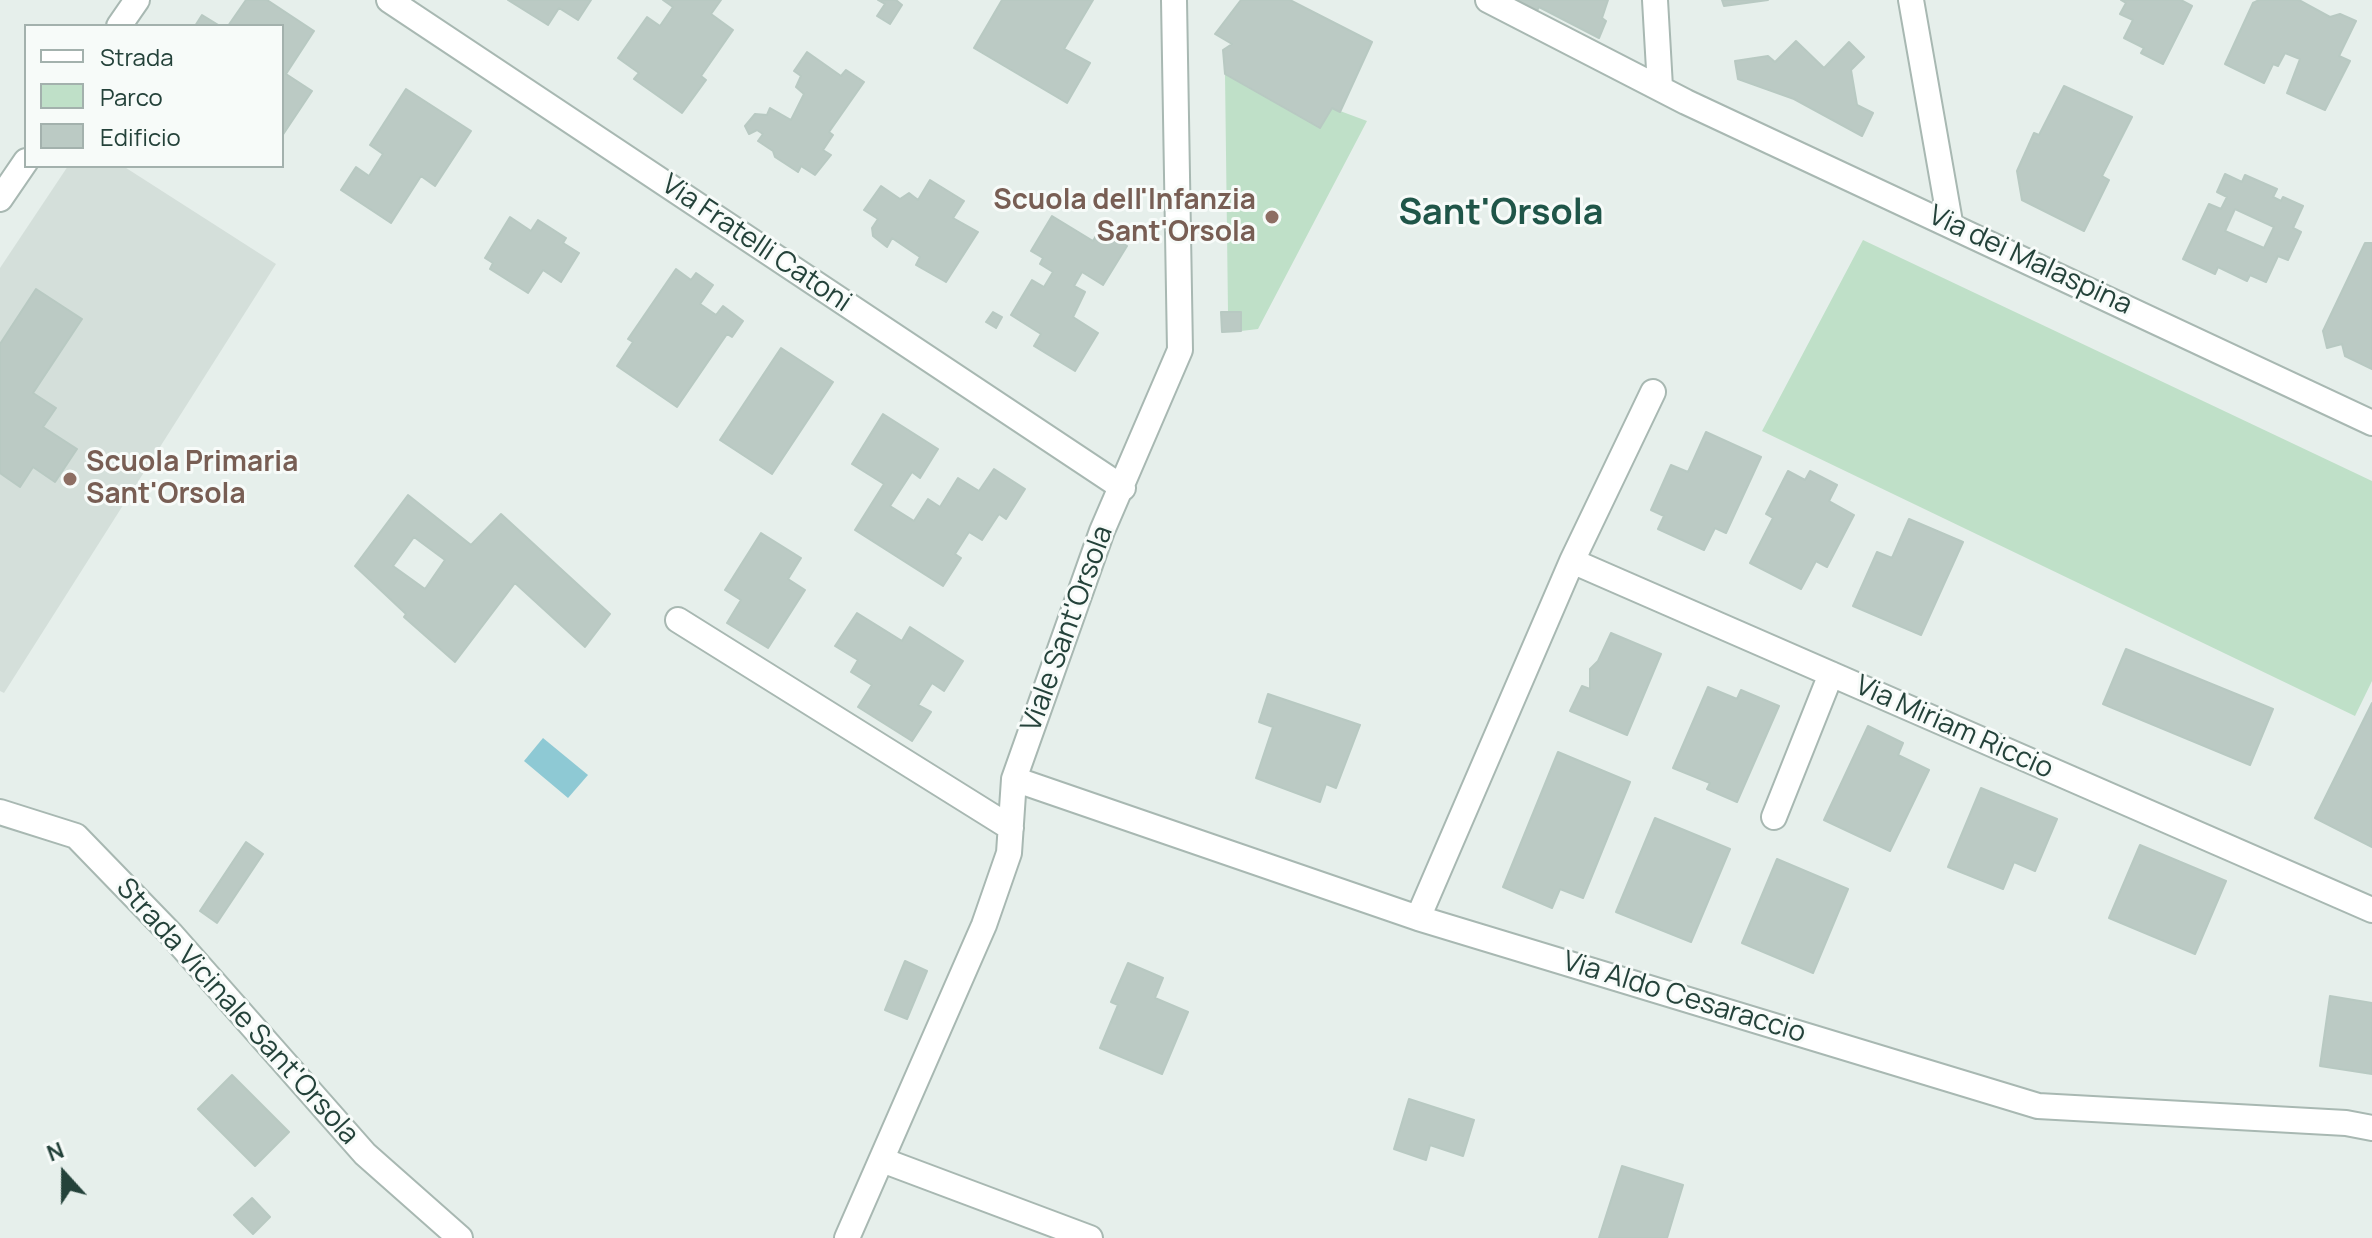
<!DOCTYPE html>
<html>
<head>
<meta charset="utf-8">
<style>
	body { margin:0 }
	#map { position:relative; width:2372px; height:1238px; overflow:hidden; background:#e6efeb; font-family:Manrope,sans-serif }
	canvas { display:block }
	.legend { position:absolute; left:24px; top:24px; width:260px; height:144px; box-sizing:border-box; background:#f7fbf9; border:2px solid #a3b1ad; margin:0; padding:10px 14px; list-style:none; font-size:24px; color:#24423a }
	.legend li { display:flex; align-items:center; gap:16px; height:40px }
	.legend b { width:40px; border:2px solid #a3b1ad }
	.north { position:absolute; left:24px; top:1134px; width:80px; height:80px; -webkit-text-stroke:6px #f7fbf9; paint-order:stroke; rotate:339deg; font-size:22px; font-weight:700; line-height:32px; text-align:center; color:#24423a }
	.north::after { content:''; display:block; margin:auto; width:28px; height:36px; background:#24423a; clip-path:polygon(50% 0,100% 100%,50% 72%,0 100%) }
</style>
</head>
<body>
<div id="map">
<canvas width="2372" height="1238"></canvas>
<ul class="legend">
<li><b style="height:10px;background:#fff"></b>Strada</li>
<li><b style="height:22px;background:#bfe0c8"></b>Parco</li>
<li><b style="height:22px;background:#bbcac4"></b>Edificio</li>
</ul>
<div class="north">N</div>
</div>
<script>
const g = document.querySelector('canvas').getContext('2d');
g.lineJoin = 'round';
function fillPath(path, color) { g.fillStyle = color; g.fill(path, 'evenodd'); }
function strokePath(path, color, width, dash) { g.strokeStyle = color; g.lineWidth = width; g.lineCap = dash ? 'butt' : 'round'; g.setLineDash(dash || []); g.stroke(path); }
function drawText(font, color, halo, rows, align = 'center') {
  g.font = font + ' Manrope,sans-serif'; g.lineWidth = 6; g.setLineDash([]); g.textBaseline = 'middle'; g.strokeStyle = halo; g.fillStyle = color; for (const [text, x, y, turn = 0] of rows) {
    g.save(); g.translate(x, y); g.rotate((+turn || 0) * Math.PI / 180); g.textAlign = isNaN(turn) ? turn : align; if (halo) g.strokeText(text, 0, 0); g.fillText(text, 0, 0); g.restore();
  }
}
const built = new Path2D(`
	M68 166H123L276 264 4 693 0 691V268Z`);
const green = new Path2D(`
	M1225 74 1320 128 1332 108 1367 121 1258 329 1241 331 1240 312H1228Z
	M1863 240 2372 481V681L2355 716 1762 431Z`);
const water = new Path2D(`
	M543 738 588 775 568 798 524 761Z`);
const building = new Path2D(`
	M246 0H267L314 31 286 74 312 91 282 136V26H228Z
	M508 0H591L578 20 559 8 548 25Z
	M663 0H721L711 14 733 30 701 76 706 80 682 113 634 79 639 73 618 58 647 17 660 26 673 7Z
	M878 0H896L902 5 890 24 877 16 885 4Z
	M1002 0H1093L1064 49 1090 63 1067 103 974 48Z
	M1241 0H1290L1372 42 1340 112 1332 108 1320 128 1225 74 1223 50 1232 44 1215 34Z
	M1503 0H1608L1602 18 1606 21 1599 38 1539 7 1534 16Z
	M1722 0H1768L1724 6Z
	M2121 0H2181L2192 6 2163 64 2141 53 2144 48 2124 38 2133 20 2120 14 2126 3Z
	M2299 0 2330 17 2340 14 2356 21 2339 56 2350 61 2325 110 2287 93 2300 59 2285 53 2278 66 2273 64 2264 83 2225 64 2253 3 2259 0Z
	M202 15 220 26H195Z
	M1796 41 1824 68 1849 42 1864 57 1851 70 1857 105 1873 113 1862 136 1794 99 1738 79 1735 61 1768 56 1775 62Z
	M807 52 841 76 846 70 864 82 829 132 833 135 823 150 831 155 815 175 801 166 798 172 775 157 773 151 758 141 763 134 757 130 749 134 745 126 755 114 767 115 770 108 791 120 804 94 796 87 801 76 794 71Z
	M2064 86 2132 117 2102 176 2109 180 2084 231 2022 200 2017 171 2034 133 2039 135Z
	M406 89 471 131 435 186 421 176 391 223 341 190 356 167 369 176 383 154 370 145Z
	M2225 174 2242 182 2245 175 2277 189 2273 197 2281 201 2283 197 2303 206 2293 228 2301 232 2288 260 2278 256 2266 282 2250 275 2247 281 2218 267 2215 274 2183 259 2209 204 2221 209 2227 197 2217 192ZM2235 209 2274 227 2264 248 2225 231Z
	M930 180 964 201 953 218 978 232 946 282 916 265 920 257 892 238 887 247 873 236 872 228 878 219 864 210 881 186 900 199 909 193 918 200Z
	M1052 216 1093 241 1100 229 1127 246 1103 285 1082 272 1074 286 1085 292 1073 317 1098 333 1075 371 1034 346 1041 334 1011 315 1032 280 1044 287 1053 272 1040 264 1043 258 1031 251Z
	M510 217 531 231 538 220 566 238 563 243 579 253 561 282 543 270 528 293 490 269 493 263 485 258Z
	M2365 243H2372V369L2345 356 2342 344 2327 348 2323 331Z
	M676 269 691 280 696 273 713 285 700 304 716 315 723 306 743 321 732 337 727 334 677 407 617 366 633 342 628 339Z
	M36 289 82 319 33 393 56 408 43 427 77 449 55 482 33 467 20 487 0 473V344Z
	M993 312 1002 317 996 328 986 322Z
	M1221 312H1241V331L1222 332Z
	M781 348 833 382 772 474 720 440Z
	M883 414 938 449 920 478 912 472 890 506 914 521 928 499 940 507 958 478 979 491 994 469 1025 489 1006 519 999 514 982 540 969 532 955 554 961 558 943 586 855 530 884 484 852 464Z
	M1706 432 1761 457 1726 533 1715 528 1704 550 1658 529 1664 516 1651 510 1671 465 1688 472Z
	M1788 471 1805 480 1810 471 1837 485 1829 501 1854 515 1827 567 1816 561 1801 589 1750 563 1773 518 1766 514Z
	M408 495 471 545 501 514 610 614 585 647 515 583 455 662 404 617 406 614 355 566ZM414 537 445 560 425 589 393 566Z
	M1909 519 1963 542 1921 635 1853 606 1877 552 1892 558Z
	M761 533 801 558 788 579 805 590 768 648 727 623 741 600 725 590Z
	M857 613 902 641 910 627 963 661 944 691 932 683 918 705 931 712 912 741 858 707 872 685 851 672 858 660 835 646Z
	M1611 633 1661 654 1627 735 1570 711 1582 686 1590 689V669L1598 661Z
	M2126 649 2273 709 2250 765 2103 704Z
	M1708 687 1737 699 1741 690 1779 706 1737 802 1707 789 1710 783 1673 768Z
	M1268 694 1360 725 1336 788 1326 784 1320 802 1256 778 1273 727 1259 722Z
	M2372 703V847L2315 818Z
	M1868 726 1903 743 1898 755 1929 770 1890 851 1824 820Z
	M1558 752 1630 782 1583 898 1560 889 1552 908 1503 887Z
	M1981 788 2057 819 2035 871 2014 862 2003 889 1948 867Z
	M1655 818 1730 849 1691 942 1616 912Z
	M246 842 263 854 217 923 200 911Z
	M2140 845 2226 881 2195 954 2109 918Z
	M1777 859 1848 889 1813 973 1742 943Z
	M905 961 927 971 907 1019 885 1010Z
	M1128 963 1163 978 1155 998 1188 1012 1162 1074 1100 1048 1118 1005 1111 1002Z
	M2330 996 2372 1003V1074L2320 1066Z
	M232 1075 289 1132 255 1166 198 1109Z
	M1409 1099 1474 1120 1463 1156 1430 1145 1426 1160 1394 1149Z
	M1622 1166 1683 1185 1667 1238H1599Z
	M252 1198 270 1217 253 1234 234 1215Z`);
const minor = new Path2D(`
	M389 0 1123 488
	M1488 0 1686 102 2372 423
	M1655 0 1660 87
	M1911 0 1950 222
	M119 26 137 0
	M0 199 26 161
	M1572 561 1653 392
	M678 620 1011 828
	M1014 779 1418 918 2038 1106 2346 1123 2372 1128
	M0 812 76 836 171 934 365 1154 460 1238
	M1774 817 1831 674
	M1418 918 1572 561 2372 910
	M882 1160 1090 1238
	M847 1238 984 925 1009 853 1014 779 1102 531 1180 350 1174 0`);
const markers = [
	[1272,217,8,"#8d6e63"],
	[70,479,8,"#8d6e63"]
];
const educationNames = [
	["Scuola dell'Infanzia",1256,201],
	["Sant'Orsola",1256,233],
	["Scuola Primaria",86,463,"left"],
	["Sant'Orsola",86,495,"left"]
];
const streetNames = [
	["Via Fratelli Catoni",756,244,34],
	["Via dei Malaspina",2030,261,25],
	["Viale Sant'Orsola",1068,629,-70],
	["Via Miriam Riccio",1954,728,24],
	["Via Aldo Cesaraccio",1684,998,17],
	["Strada Vicinale Sant'Orsola",237,1012,48]
];
const districtNames = [
	["Sant'Orsola",1501,214]
];
fillPath(built, '#d4dfda');
fillPath(green, '#bfe0c8');
fillPath(water, '#8ec9d4');
fillPath(building, '#bbcac4');
strokePath(building, '#b8c9c2', 2);
strokePath(minor, '#a8b8b2', 28);
strokePath(minor, '#fff', 24);
for (const [x, y, r, color] of markers) { const dot = new Path2D(); dot.arc(x, y, r, 0, 2 * Math.PI); g.fillStyle = color; g.fill(dot); strokePath(dot, '#f7fbf9', 3); }
drawText('bold 28px', '#785e54', '#f7fbf9', educationNames, 'right');
drawText('28px', '#24423a', '#f7fbf9', streetNames);
drawText('bold 36px', '#1f5548', '#f7fbf9', districtNames);
</script>
</body>
</html>
